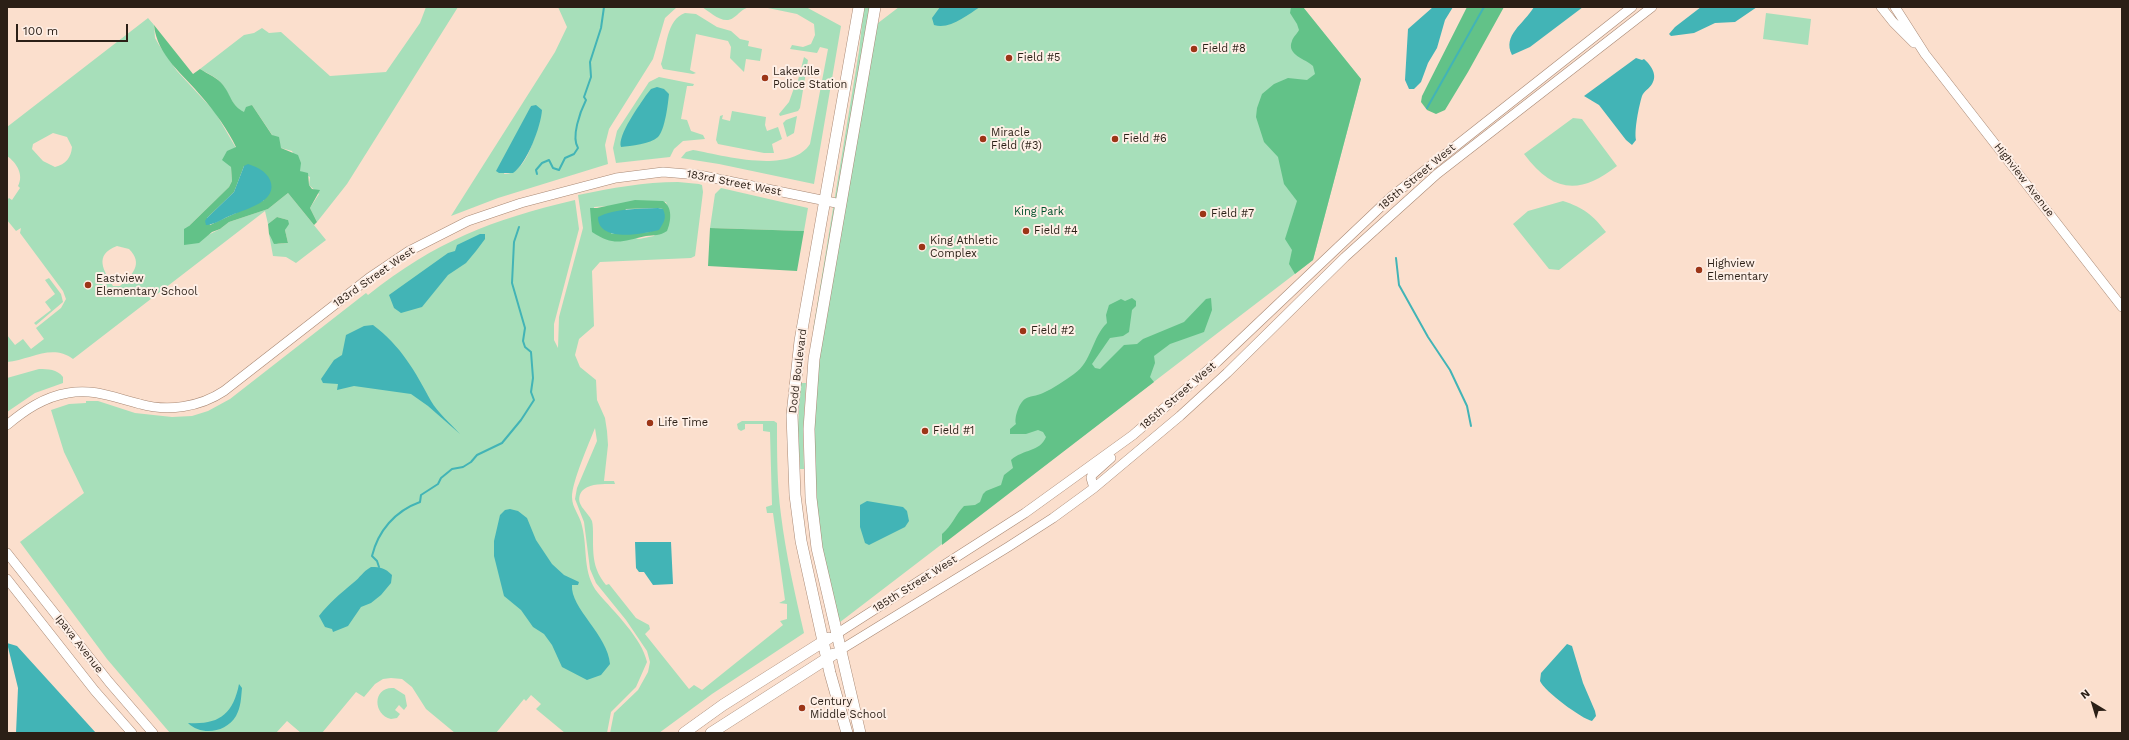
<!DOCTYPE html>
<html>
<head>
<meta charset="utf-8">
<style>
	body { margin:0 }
	#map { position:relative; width:2129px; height:740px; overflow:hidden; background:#fbdfcd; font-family:"Work Sans",sans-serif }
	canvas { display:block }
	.frame { position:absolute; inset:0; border:8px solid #2b1f16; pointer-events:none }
	.north { position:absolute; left:2073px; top:684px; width:40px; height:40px; -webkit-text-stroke:3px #feefe6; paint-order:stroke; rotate:322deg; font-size:11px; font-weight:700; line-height:16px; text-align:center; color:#2b1f16 }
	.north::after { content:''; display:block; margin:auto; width:14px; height:18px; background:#2b1f16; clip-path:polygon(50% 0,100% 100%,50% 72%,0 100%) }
	.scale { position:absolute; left:16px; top:24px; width:112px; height:18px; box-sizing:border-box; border:2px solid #2b1f16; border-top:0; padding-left:5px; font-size:12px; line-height:14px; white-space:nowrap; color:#2b1f16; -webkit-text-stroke:3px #feefe6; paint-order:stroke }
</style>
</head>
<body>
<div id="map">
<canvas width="2129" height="740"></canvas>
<div class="frame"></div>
<div class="north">N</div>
<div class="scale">100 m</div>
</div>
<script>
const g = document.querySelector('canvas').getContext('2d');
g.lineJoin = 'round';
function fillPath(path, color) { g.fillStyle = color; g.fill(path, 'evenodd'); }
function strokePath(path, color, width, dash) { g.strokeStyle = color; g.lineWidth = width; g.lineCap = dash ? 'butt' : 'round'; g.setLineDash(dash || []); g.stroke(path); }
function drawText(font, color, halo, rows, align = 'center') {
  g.font = font + ' "Work Sans",sans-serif'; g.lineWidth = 4; g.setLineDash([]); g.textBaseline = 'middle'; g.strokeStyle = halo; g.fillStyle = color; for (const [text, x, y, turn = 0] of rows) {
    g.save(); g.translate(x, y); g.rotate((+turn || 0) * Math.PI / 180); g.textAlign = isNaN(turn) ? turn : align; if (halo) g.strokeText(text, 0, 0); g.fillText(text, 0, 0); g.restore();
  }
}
const green = new Path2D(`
	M426 7H458L347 184 317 222 310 208 319 194 309 185 310 177 300 171 292 151 281 148 252 105 244 113C229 104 229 89 217 79 212 75 205 72 200 69L244 35 254 33 262 28 269 33 281 32 330 76 386 72 420 23Z
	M558 7H677L665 18 653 59 609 129 605 145 608 164 498 198 451 216 555 52 567 27ZM531 106 541 114C536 133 527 175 504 174Z
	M702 7H749C742 9 739 14 733 18 723 25 710 12 702 7Z
	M763 7H806L841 26 814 184 719 164 681 158 686 152 693 150C722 155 790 175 810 144L828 49 820 47 817 53 790 49 792 45 803 47 811 44 815 35 814 24 797 14Z
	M864 7H870L865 33 899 7H1303L1361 79 1313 260 831 629 814 483 813 330 859 51Z
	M685 13 696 14 717 27 731 31 740 39 749 41 748 46 762 49 760 61 746 59 744 72 730 58 731 47 728 41 696 34 690 70 696 73 693 74 663 69 661 64C667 47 666 20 685 13Z
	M1766 13 1811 19 1808 45 1763 39Z
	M148 18 154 25 155 38 159 45 177 71 215 112 236 148 229 164 231 167 232 181 229 187 189 226 206 236 220 229 229 222 268 209 288 193 326 240 296 263 286 257 273 256 269 234 272 240 278 244 288 243 285 230 288 220 277 217 268 224 265 211 73 359C52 343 30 360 7 362V335L15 345 23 339 31 349 44 339 36 328 61 308 66 299 63 291 20 233 21 228 16 231 7 220V200L9 198 12 200 20 188 18 186C24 175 17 163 7 156V127ZM53 133 67 137 72 147C71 158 66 164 55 167L43 161 32 149 33 144ZM117 246 129 249C144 264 132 275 120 286H113C104 271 93 255 117 246Z
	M804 57 808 60 800 108 798 111 780 116 779 114 789 102 794 88H796Z
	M659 77 694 84 693 86H687L681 119 687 120 691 131 703 135 705 139 683 141 674 149 670 157 616 163 613 148 617 131 649 82ZM640 104 657 137 637 144 635 114Z
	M732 111 766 117 765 125 767 131 778 127 782 139 772 144 774 153H764L718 144 716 140 720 116 723 115 722 119 730 121Z
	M797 116 794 133 787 137 783 123 786 120Z
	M1573 118 1582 119 1617 166C1580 195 1553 193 1524 154Z
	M678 182 699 184 702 185 703 192 695 256 691 258 600 262 592 271 594 326 579 339 575 355 580 367 596 380 597 400 605 418 607 431 608 445 604 481H614L615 484C605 484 589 483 582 491 573 504 588 511 592 521 593 525 593 531 593 536 593 556 593 569 606 585L609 584 636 618 649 625 650 629 645 634 689 689 694 685 702 690 783 625 780 621 787 619V604L779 603 785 600 773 513H767L766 507 772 505 770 432 763 431V424H745V429L741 431 738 429 737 424 742 421H774L777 423C777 454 777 484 781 515 786 555 795 594 804 633L712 694 659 733H610L614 713 638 690 648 672 650 662 647 651 626 620 596 583 590 569 584 522 575 499 577 488 597 441 595 428C589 443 572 482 572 497 572 508 580 515 582 526 588 549 582 573 598 593 614 612 642 638 647 662L636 687 611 712 607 733H565L536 709 541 704 531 695 526 701 524 699 496 733H455L426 709 412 687 402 679 391 678 383 679 375 684 364 697 356 692 322 733H301L287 721 276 733H170L107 659 20 542 84 493 64 452 51 410 69 404 86 403V401H98L135 413 172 417 192 416 208 411 230 399 366 293 368 295C436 241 491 220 575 200L579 229 554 324V340L558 348 559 317 583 228 578 195C612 188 644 182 678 182ZM666 202 670 214 654 236 639 239 592 227 594 207Z
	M721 188 808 208 804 231 710 228 715 194Z
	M1563 201C1584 208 1592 214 1606 232L1559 270 1549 269 1513 224 1528 211Z
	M49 278 61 294 63 302 36 325 34 323 51 310 45 302 55 294 45 280Z
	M39 369C48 369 57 369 63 377V383L35 393 7 412V378Z
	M800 383H806L803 435 804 469H800L798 430Z
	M394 688 405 695 407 706 404 710 399 705 395 710 400 714 397 718 391 719C372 714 373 686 394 688Z`);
const forest = new Path2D(`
	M1291 7H1303L1361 79 1313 260 1295 274 1289 264 1292 250 1285 239 1297 201 1284 184 1278 157 1264 142 1256 117 1257 108 1262 94 1274 84 1288 78 1307 80 1315 74 1313 66C1306 59 1286 55 1292 41 1293 37 1297 34 1299 30L1297 24 1290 13Z
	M1467 7H1504L1468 72 1445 110 1436 114 1427 110 1421 102 1422 96Z
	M154 25 193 74 200 69C208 74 218 78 223 85 232 97 231 105 244 112L246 107 252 105 272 135 279 137 281 148 298 155 301 163 300 171 308 173 309 185 312 189 320 190 310 208 317 222 314 225 288 193 268 209 229 222 220 229 212 232 199 243 184 245V229L189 226 229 187 232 181 231 167 222 160 227 151 236 147C228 130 215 112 202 97 184 75 157 56 154 25ZM244 166 264 200 210 225 207 218 234 192Z
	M635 200 663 201C673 207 671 222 667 231 660 236 654 235 646 236 622 241 615 247 592 232L590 208H597ZM658 208 663 209 650 232 611 234 626 209Z
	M277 217 288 220 289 224 285 230 288 243 274 244 269 234 268 224Z
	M710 228 804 231 797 271 708 266Z
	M1132 298 1136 301V306L1132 310 1129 332 1123 336 1110 338 1092 364 1095 368 1100 369 1124 345 1137 344 1143 339 1184 322 1206 299 1211 298 1212 310 1204 332 1170 344 1154 356 1155 363 1150 377 1154 382 942 545V534C952 526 955 515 964 506L975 505 980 502 983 494 986 491 1001 485 1004 475 1013 468 1011 460C1023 449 1040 452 1046 437L1043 432 1038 430 1026 434H1010V429L1016 424C1014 418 1019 403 1025 399 1029 396 1037 396 1043 393 1054 388 1064 381 1074 374 1092 362 1092 337 1107 323L1106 315 1109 305 1121 299 1125 301Z`);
const water = new Path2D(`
	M940 7H980C967 15 950 30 934 25L932 18Z
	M1433 7H1453L1445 20 1437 48 1428 63 1421 82 1414 89H1409L1405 80 1408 29Z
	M1534 7H1583L1530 47 1512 55C1502 35 1524 24 1534 7Z
	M1701 7H1757L1735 22 1715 23 1694 33 1671 36 1669 34 1675 27Z
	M1636 58 1642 60 1644 59C1651 65 1658 75 1652 84 1649 89 1644 91 1642 96 1639 106 1634 130 1636 140L1632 145 1626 140 1599 105 1584 96Z
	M657 87 664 89 669 94C668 104 665 130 658 137 650 144 631 146 621 147 617 136 640 104 647 94L651 89Z
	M536 105 542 110C541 126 527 164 513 173H499L496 171 531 106Z
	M248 164C257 167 266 171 270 180 279 201 246 209 232 215 224 218 214 225 206 225L205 221 207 218 234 192 244 166Z
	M658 208 663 209C667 218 664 222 659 230 643 234 598 243 598 217 616 208 638 209 658 208Z
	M480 234H485V239L476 251 466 263 448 275 422 307 401 313 394 308 389 295 448 253 455 251 457 245Z
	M373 325C401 346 415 371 431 401 438 413 451 424 460 434L428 406 411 394 354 386 337 390 338 384 323 383 321 379 334 360 342 355 346 335 364 326Z
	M867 501 903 507 907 511 909 521 905 527 869 545 865 543 860 527V505Z
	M510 509 518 511 527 518 536 540 552 564 564 575 579 582 578 585H572C570 608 608 635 610 664L601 675 587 680 562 667 552 645 544 634 533 627 521 610 504 596 494 556V541L500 515 505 510Z
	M635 542H671L673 584 653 585 644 572H639L636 568Z
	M371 567C381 567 385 568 392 575L391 583 381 595 371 603 361 607 348 626 333 632 332 629 325 627 319 616C329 603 340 594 353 583 361 577 362 572 371 567Z
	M7 643 17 646 96 733H16L18 688Z
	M1567 644 1572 646 1583 683 1595 711 1596 716 1592 721C1582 719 1544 691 1540 681L1541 673Z
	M239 684 242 688C241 698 241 707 236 716 226 733 201 736 188 723 218 725 233 715 239 684Z`);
const stream = new Path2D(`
	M1427 108 1484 7
	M537 174 536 170 542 163 549 160 553 168 559 170 565 158 574 154 578 148C571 137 580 112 586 100L584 97 591 77 590 62 601 28 604 7
	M1396 258 1399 285 1428 337 1450 370 1467 406 1471 426
	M379 567 377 561 372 556C378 531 395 511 420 502L421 495 438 484 441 478 452 469 463 467 471 462 477 455 502 443 521 420 534 400 531 392 533 378 531 352 525 347 523 341 525 328 512 283 514 242 519 227`);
const tertiary = new Path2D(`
	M1881 7 1893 22 1914 43
	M1895 7 1925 54 2122 307
	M7 425C25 410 44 397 68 393 94 388 115 398 140 404 168 412 200 407 224 391L369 278 409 251 468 221 521 203 616 178 663 172 699 175 841 204
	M1094 488 1091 478 1092 475 1111 458
	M7 553 109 682 153 733
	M7 579 95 691 132 733
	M838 633 1025 513 1133 435 1217 362 1391 197 1632 7
	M842 649 1008 547 1053 518 1094 488 1180 416 1227 373 1345 257 1437 174 1652 7`);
const secondary = new Path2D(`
	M684 733 723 705 829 638
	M711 733 834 654
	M847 733 830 673 801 541 795 495 792 415 800 341 859 7
	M860 733 817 548 811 498 809 429 814 359 875 7`);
const markers = [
	[1194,49,4,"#9c3517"],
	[1009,58,4,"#9c3517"],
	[765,78,4,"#9c3517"],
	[983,139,4,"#9c3517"],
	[1115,139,4,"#9c3517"],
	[1203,214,4,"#9c3517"],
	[1026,231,4,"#9c3517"],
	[922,247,4,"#9c3517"],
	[1699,270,4,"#9c3517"],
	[88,285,4,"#9c3517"],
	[1023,331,4,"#9c3517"],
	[650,423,4,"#9c3517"],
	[925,431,4,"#9c3517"],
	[802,708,4,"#9c3517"]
];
const poiNames = [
	["Field #8",1202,49],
	["Field #5",1017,58],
	["Lakeville",773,72],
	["Police Station",773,85],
	["Miracle",991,133],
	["Field (#3)",991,146],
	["Field #6",1123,139],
	["Field #7",1211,214],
	["Field #4",1034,231],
	["King Athletic",930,241],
	["Complex",930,254],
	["Highview",1707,264],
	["Elementary",1707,277],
	["Eastview",96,279],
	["Elementary School",96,292],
	["Field #2",1031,331],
	["Life Time",658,423],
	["Field #1",933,431],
	["Century",810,702],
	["Middle School",810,715]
];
const streetNames = [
	["185th Street West",1417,177,-40],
	["Highview Avenue",2024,180,52],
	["183rd Street West",734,183,11],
	["183rd Street West",374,277,-35],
	["Dodd Boulevard",798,371,-83],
	["185th Street West",1178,396,-41],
	["185th Street West",915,584,-32],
	["Ipava Avenue",79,644,52]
];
const parkNames = [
	["King Park",1039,212]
];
fillPath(green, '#a7dfba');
fillPath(forest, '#62c288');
fillPath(water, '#42b4b6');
strokePath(stream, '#42b4b6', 2);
strokePath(tertiary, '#a88874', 10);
strokePath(secondary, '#a88874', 12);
strokePath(tertiary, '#fff', 9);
strokePath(secondary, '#fff', 11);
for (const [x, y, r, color] of markers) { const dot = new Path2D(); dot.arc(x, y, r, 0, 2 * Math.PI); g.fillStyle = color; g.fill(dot); strokePath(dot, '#feefe6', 1.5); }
drawText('11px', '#2b1f16', '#feefe6', poiNames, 'left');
drawText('11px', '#2b1f16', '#feefe6', streetNames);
drawText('11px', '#00502b', '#feefe6', parkNames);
</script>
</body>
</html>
